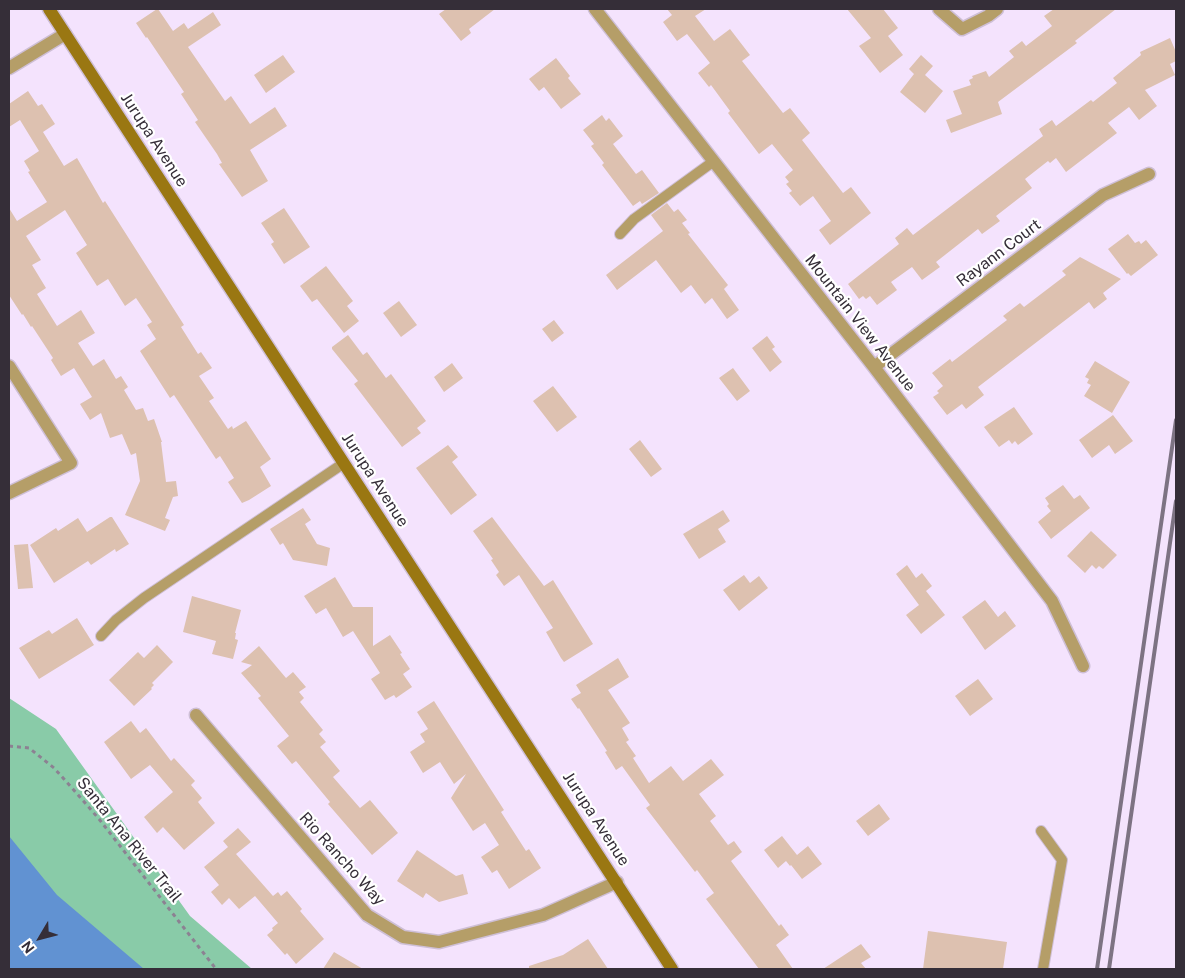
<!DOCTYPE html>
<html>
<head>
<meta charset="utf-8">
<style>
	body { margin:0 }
	#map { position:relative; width:1185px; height:978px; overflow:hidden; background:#f4e3fd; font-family:"Public Sans",sans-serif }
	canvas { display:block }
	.frame { position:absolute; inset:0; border:10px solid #352e38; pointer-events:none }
	.north { position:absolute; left:15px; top:913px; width:50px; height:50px; -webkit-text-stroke:4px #fff; paint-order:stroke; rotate:233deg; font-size:14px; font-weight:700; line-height:20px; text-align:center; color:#352e38 }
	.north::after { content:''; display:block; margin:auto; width:18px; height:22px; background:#352e38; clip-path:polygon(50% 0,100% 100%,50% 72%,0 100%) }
</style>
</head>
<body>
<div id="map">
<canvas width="1185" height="978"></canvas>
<div class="frame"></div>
<div class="north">N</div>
</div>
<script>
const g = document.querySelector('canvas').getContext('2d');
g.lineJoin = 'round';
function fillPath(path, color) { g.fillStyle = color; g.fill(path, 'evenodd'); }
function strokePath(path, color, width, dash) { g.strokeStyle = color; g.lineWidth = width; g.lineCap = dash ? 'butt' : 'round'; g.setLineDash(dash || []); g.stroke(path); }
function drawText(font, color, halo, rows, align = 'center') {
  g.font = font + ' "Public Sans",sans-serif'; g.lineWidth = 4.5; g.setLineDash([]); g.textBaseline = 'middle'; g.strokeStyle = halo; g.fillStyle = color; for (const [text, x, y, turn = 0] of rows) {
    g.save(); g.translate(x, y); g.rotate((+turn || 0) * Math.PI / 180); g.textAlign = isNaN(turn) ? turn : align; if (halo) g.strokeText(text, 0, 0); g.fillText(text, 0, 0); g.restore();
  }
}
const green = new Path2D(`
	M9 698 56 729 190 916 252 969H9Z`);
const water = new Path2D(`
	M9 836 57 895 144 969H9Z`);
const building = new Path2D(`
	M157 9H158L173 31 184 23 188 29 213 12 221 25 188 47 225 101 231 96 250 124 275 107 287 126 250 150 268 181 242 197 219 164 222 163 217 154 195 122 198 120 181 94 184 92 147 37 146 38 136 23Z
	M446 9H495L469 29 471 33 461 41 439 14Z
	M667 9H706L695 16 714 41 730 29 750 55 742 61 783 113 790 108 810 133 802 140 843 193 851 187 871 213 830 245 819 230 831 221 813 196 800 206 789 193 792 191 786 184 789 182 785 177 793 170 772 144 759 154 728 113 730 111 711 85 709 87 698 73 710 63 687 34 677 41 663 22 672 15Z
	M847 9H883L898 28 888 36 903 55 880 73 859 46 871 38Z
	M1054 9H1116L1075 41 1077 43 998 102 1002 114 951 133 946 120 962 114 953 91 971 85 969 80 973 78 972 76 986 71 989 77 1014 57 1009 51 1022 41 1026 46 1052 26 1044 16Z
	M1170 38 1176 52V61L1170 64 1175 75 1145 90 1157 106 1139 120 1129 107 1108 123 1117 133 1066 172 1056 158 1050 163 1048 161 1025 179 1032 188 996 216 1000 221 982 234 978 229 936 262 940 267 922 280 912 267 891 282 897 290 877 305 870 296 866 299 863 296 859 299 848 284 899 244 895 238 907 228 913 235 1043 136 1039 129 1052 120 1056 126 1091 100 1093 102 1117 83 1113 78 1141 55 1140 52Z
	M283 55 295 72 266 93 254 75Z
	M921 55 933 66 925 75 943 91 925 113 900 92 914 74 909 69Z
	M556 58 570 76 568 78 581 94 561 109 544 87 539 91 529 79Z
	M28 91 38 106 42 104 55 124 43 132 64 166 77 158 103 203 105 201 184 325 181 327 198 354 201 352 212 368 199 376 214 398 209 401 228 429 232 426 233 429 246 421 271 459 260 467 271 486 249 500 242 503 228 482 234 478 220 456 216 459 174 395 170 398 140 351 156 339 147 325 152 322 136 298 125 306 108 279 97 286 76 253 87 245 65 210 26 236 41 260 32 265 46 288 37 294 57 326 81 310 95 333 78 343 93 366 104 359 116 379 121 376 128 387 124 390 136 410 143 408 148 421 154 419 162 442H161L166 482 176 481 178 496 173 497 165 518 170 520 165 531 125 515 140 481 136 453 131 455 122 434 110 438 101 413 90 420 80 404 92 397 74 368 61 376 51 360 53 358 32 326 31 327 23 314 22 315 9 295V208L17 221 47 202 28 172 30 171 24 161 39 151 20 120 9 127V104Z
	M602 115 606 121 609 118 623 136 613 144 636 174 642 170 659 193 642 204 640 201 633 206 602 165 604 163 591 146 594 144 583 130Z
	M667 203 674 212 678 209 687 220 682 223 690 233 688 234 728 285 724 289 739 310 727 319 712 298 705 304 691 285 681 293 656 260 617 290 606 275 663 231 651 215Z
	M284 208 310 247 284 264 271 244 274 242 261 223Z
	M1128 234 1135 243 1139 241 1141 244 1146 240 1158 255 1131 276 1128 273 1127 274 1108 249Z
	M1080 257 1121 279 1103 293 1107 299 1094 309 1089 302 978 387 984 395 966 409 962 404 947 415 933 397 939 393 937 391 943 386 932 373 950 359 952 362 1007 320 1003 316 1020 303 1024 307 1066 275 1062 271Z
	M326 266 353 301 347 306 359 321 344 333 317 299 312 302 300 286Z
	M399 301 417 325 401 337 383 313Z
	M554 320 564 333 552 342 542 329Z
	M348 335 363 355 367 352 386 378 391 374 426 421 417 428 421 433 402 447 354 384 358 381 332 349V347Z
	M767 336 775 347 772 349 782 362 770 372 752 348Z
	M1095 361 1130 382 1112 413 1084 396 1091 385 1087 383 1089 379 1085 377Z
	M452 363 463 378 444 392 434 377Z
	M733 368 750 391 737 401 719 378Z
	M553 386 577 417 557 432 533 401Z
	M1014 407 1033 434 1018 445 1015 441 1012 444 1009 440 999 447 984 427Z
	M1113 415 1133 441 1115 454 1109 445 1092 458 1079 440Z
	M640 440 662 469 651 477 629 449Z
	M448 445 458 457 452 462 477 495 451 515 416 468Z
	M1063 485 1074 499 1080 495 1090 508 1051 539 1038 522 1051 511 1047 506 1049 504 1045 498Z
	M303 508 311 520 305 524 317 544 330 548 327 566 293 560 283 543 280 545 270 529Z
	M723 510 730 521 718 529 726 542 699 559 683 534Z
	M110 517H112L129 544 116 552 115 549 91 565 88 561 54 583 30 545 56 528 58 531 78 518 87 532Z
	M492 517 544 586 553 580 593 644 564 662 561 658 546 632 553 628 519 575 504 586 496 575 499 572 491 560 493 559 473 531Z
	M1091 531 1117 555 1103 569 1099 566 1096 569 1092 565 1085 573 1067 556Z
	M28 544 33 588 18 589 14 545Z
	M907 565 916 578 922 573 932 586 926 591 945 615 921 634 906 615 919 605 896 574Z
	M744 575 750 583 759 576 768 588 739 611 723 590Z
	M335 577 353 607H373V646L390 635 402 653 400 654 410 669 403 674 412 687 396 698 394 695 385 700 371 679 380 673 353 631 343 637 326 608 316 614 304 596Z
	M192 596 241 610 235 633H236L235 639 238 640 233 659 212 654 216 641 183 632Z
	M985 600 998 617 1005 611 1016 626 985 650 962 617Z
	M77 618 94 645 39 679 19 648 49 630 52 634Z
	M157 645 173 662 152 683 154 685 151 688 152 689 134 706 109 680 138 652 144 658Z
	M259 646 286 678 293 672 306 687 299 692 304 698 300 702 323 730 319 734 326 742 320 747 340 771 333 777 360 808 370 800 398 833 372 855 328 804 330 802 296 761 292 764 277 746 289 736 258 698 261 696 241 673 252 665 241 662Z
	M618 658 629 677 608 690 630 723 622 728 629 740 626 742 636 756 633 758 649 783 671 766 683 781 711 759 724 775 699 794 716 816 710 821 728 845 734 841 742 852 731 861 779 926 781 924 789 935 776 945 793 969H759L706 899 714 893 697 870 695 872 646 808 650 805 622 766 616 770 605 752 607 751 579 708 578 709 571 699 581 693 576 685Z
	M978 679 993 699 970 716 955 696Z
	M434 701 504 810 501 812 526 851 529 849 541 868 509 889 497 870 492 873 481 857 499 845 485 823 473 831 451 798 466 774 454 784 440 762 423 773 410 752 425 742 420 734 428 729 417 712Z
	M131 721 140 733 146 728 171 761 174 758 195 781 191 785 202 798 198 802 215 823 184 850 163 827 157 833 144 817 173 792 150 765 131 779 104 742Z
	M879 804 890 819 868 836 856 821Z
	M238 828 251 842 236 854 273 896 278 892 281 896 287 891 302 909 300 911 324 939 296 964 287 953 285 955 267 935 273 930 272 928 278 923 255 896 239 909 229 898 222 905 211 892 219 885 204 867 228 847 223 841Z
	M782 836 797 855 808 846 822 864 802 879 791 865 790 866 786 861 778 868 764 850Z
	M417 850 456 876 463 874 468 894 439 902 426 893 423 898 397 881Z
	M928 931 1007 942 1003 969H923Z
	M588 939 608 969H529V966L563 955Z
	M861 944 871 957 861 963 866 969H823Z
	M334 952 363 969H323Z`);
const path = new Path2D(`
	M9 746 29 748 54 768 72 788 99 819 216 969`);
const service = new Path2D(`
	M620 234 634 219 714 161
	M101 636 116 620 144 598 344 463
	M1041 831 1062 860 1043 969`);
const minor = new Path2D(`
	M595 9 874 367 1052 601 1083 666
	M939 9 962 29 988 16 997 9
	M9 68 65 34
	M9 366 71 463 9 493
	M874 367 1103 195 1149 174
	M196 715 367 915 403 937 439 942 543 915 617 882`);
const secondary = new Path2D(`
	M49 9 672 969`);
const rail = new Path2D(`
	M1097 969 1176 420
	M1109 969 1176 501`);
const streetNames = [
	["Jurupa Avenue",154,140,57],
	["Rayann Court",999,253,-37],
	["Mountain View Avenue",860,323,52],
	["Jurupa Avenue",375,480,57],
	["Jurupa Avenue",596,819,57],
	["Santa Ana River Trail",129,840,51],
	["Rio Rancho Way",342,859,48]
];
fillPath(green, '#89cba8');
fillPath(water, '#6192d2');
fillPath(building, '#ddc1b0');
strokePath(service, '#cebfd6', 12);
strokePath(minor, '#cebfd6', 15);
strokePath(secondary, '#cebfd6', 15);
strokePath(path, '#8c8192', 3, [4, 4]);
strokePath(service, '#b59e68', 10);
strokePath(minor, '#b59e68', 12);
strokePath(secondary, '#9a7712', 12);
strokePath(rail, '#7d7383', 4);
drawText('16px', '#352e38', '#fff', streetNames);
</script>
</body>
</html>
